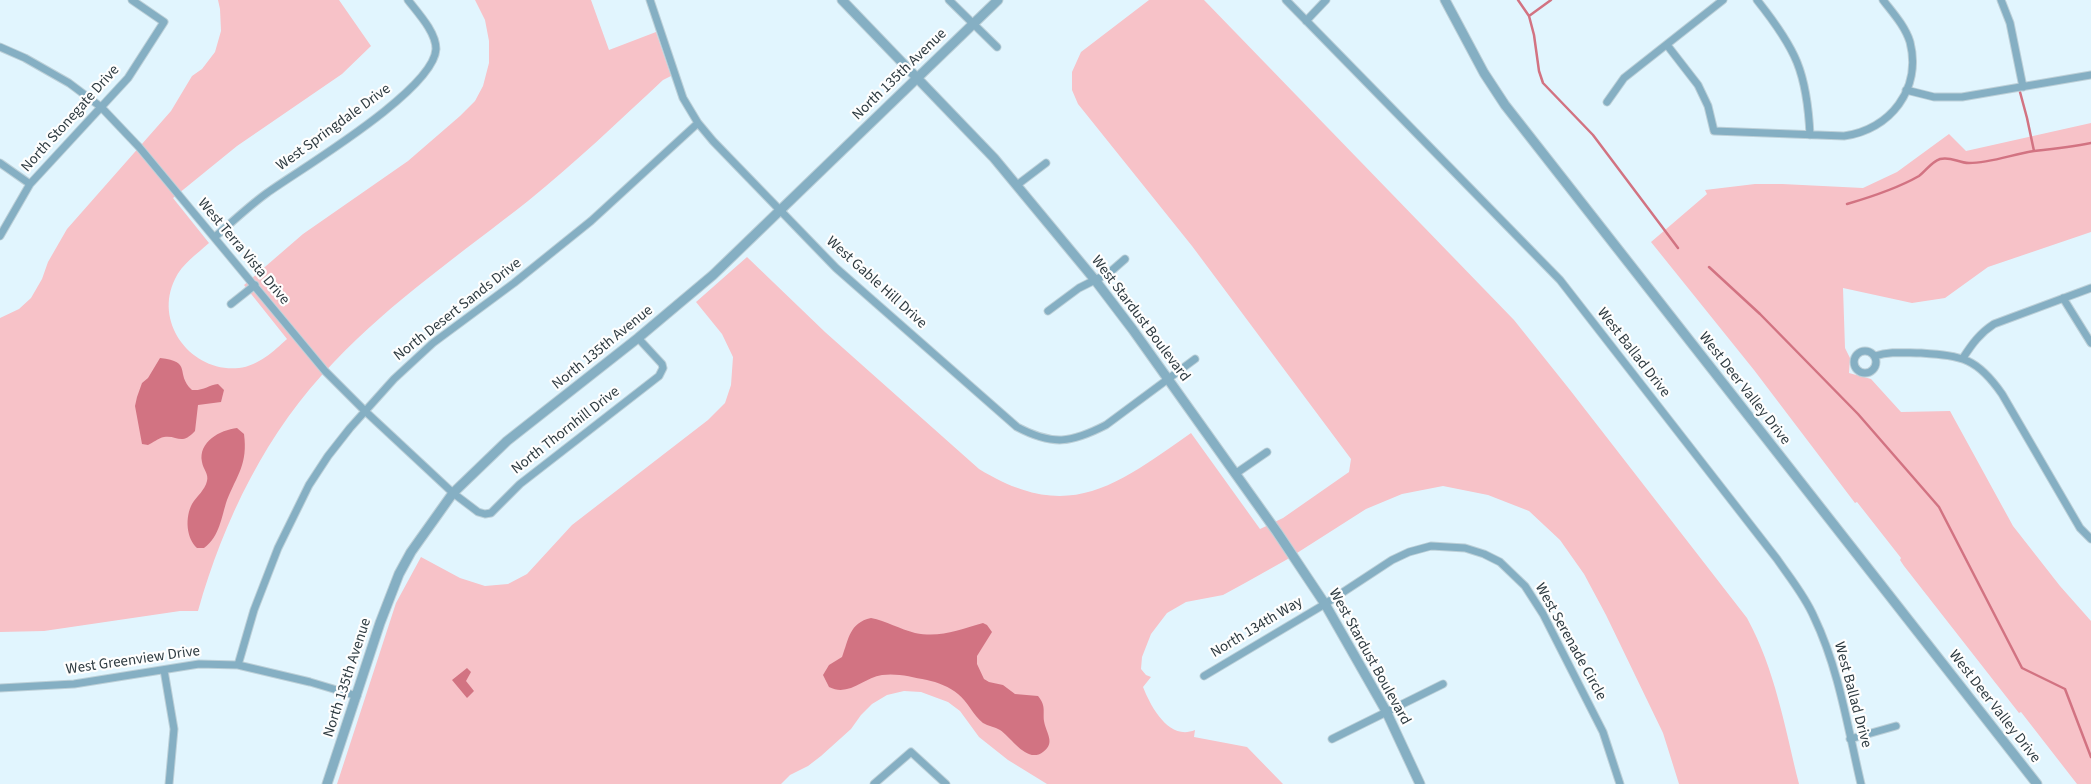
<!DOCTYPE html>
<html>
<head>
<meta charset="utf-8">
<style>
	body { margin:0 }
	canvas { display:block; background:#e1f5fe }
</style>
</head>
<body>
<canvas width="2091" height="784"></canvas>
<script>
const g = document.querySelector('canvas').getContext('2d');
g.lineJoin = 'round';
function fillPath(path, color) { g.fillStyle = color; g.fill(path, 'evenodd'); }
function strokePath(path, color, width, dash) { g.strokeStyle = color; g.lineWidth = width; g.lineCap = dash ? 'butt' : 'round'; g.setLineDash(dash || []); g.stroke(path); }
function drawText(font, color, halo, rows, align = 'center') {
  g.font = font + ' "Source Sans 3",sans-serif'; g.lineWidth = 4.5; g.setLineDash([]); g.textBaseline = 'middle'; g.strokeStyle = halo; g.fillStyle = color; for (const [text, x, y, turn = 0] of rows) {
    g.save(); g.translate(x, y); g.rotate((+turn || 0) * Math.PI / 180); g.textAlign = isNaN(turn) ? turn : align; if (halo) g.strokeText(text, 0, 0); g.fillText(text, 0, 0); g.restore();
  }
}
const green = new Path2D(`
	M218 0H339L371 46 342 74 237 146 173 198 209 243C197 254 182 264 175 279 153 323 192 373 239 368 258 366 274 351 287 339L244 285 303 234 408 161 460 116 475 101 483 86 489 63V41L485 20 475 0H591L609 50 656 32 671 76 663 80C619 121 575 163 528 201 462 253 392 301 334 362 267 431 224 519 198 611H180L44 631 0 632V318L19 309 31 298 42 279 48 262 67 229 171 111 192 76 202 69 215 52 221 31 220 9Z
	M1149 0H1204L1514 320 1570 390 1747 618C1775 669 1785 728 1799 784H1679L1663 733 1606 615 1584 574 1560 540 1529 511 1488 495 1443 486 1402 494 1366 509 1286 560 1245 583 1223 595 1186 602 1167 613 1151 634 1142 657 1141 669 1146 675 1151 677 1143 687C1151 707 1169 741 1195 730L1194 737 1247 747 1283 784H1047L1008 760 979 737 960 711 948 702 921 692 904 691 887 695 872 704 861 715 851 729 821 756 808 766 790 775 781 784H337L396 603 421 557 460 578 485 586 508 584 527 574 572 525 708 420 725 403 731 385 733 357 722 334 696 302 747 257 825 332 979 469C1069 524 1115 486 1191 433L1260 529 1283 518 1349 472 1351 459 1192 246 1078 104 1072 90V72L1081 52Z
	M2091 123V232L1988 267 1945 298 1912 303 1843 288 1845 348 1850 358 1849 373 1871 379 1901 412 1950 411 2013 526 2060 586 2091 621V784H2077L2021 712 2019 713 1904 566 1900 560 1901 558 1857 502 1855 503 1754 370 1651 242 1707 194 1705 190 1755 184H1782L1863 188 1897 172 1949 134 1966 151Z`);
const water = new Path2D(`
	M160 358C194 362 174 373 192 390 203 391 209 385 218 384L224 390 221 402 198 405 195 431C181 446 178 435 164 437 158 438 153 443 148 445L142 444 135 406 137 397 142 383 148 378Z
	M237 428 244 434C248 464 237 475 227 500 221 518 220 536 204 548H197C186 538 185 517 192 504 197 496 205 490 207 481 209 474 203 469 202 462 198 442 220 430 237 428Z
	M871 618C886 621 900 629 915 633 940 638 959 630 983 623L987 625 992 632 977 656V664L984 679 989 682 1003 685 1015 694 1038 696C1046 706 1043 710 1044 721 1046 733 1056 743 1043 752 1027 764 1012 738 1000 730 995 727 988 726 983 723 973 715 968 702 958 694 950 687 937 682 927 680 911 677 898 673 882 675 863 678 849 697 829 687L823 675 829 665 842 657C849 639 849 623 871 618Z
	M467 668 471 672 466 681 474 691 467 698 452 680Z`);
const stream = new Path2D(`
	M1518 0 1529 16 1534 35 1539 71 1543 83 1593 135 1678 248
	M1529 16 1551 0
	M2020 92 2027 118 2034 151
	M1847 204C1871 197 1898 188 1919 176 1926 171 1931 162 1940 159 1951 156 1958 163 1969 163 1991 163 2013 154 2034 151 2053 149 2072 147 2091 143
	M1709 267 1760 314 1858 414 1939 507 2022 668 2065 689 2091 757`);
const minor = new Path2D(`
	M650 0 683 98 698 123 713 141 836 268 1017 427C1053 446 1071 443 1106 425L1195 359
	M949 0 997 47
	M1286 0 1560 280 1777 559C1790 578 1805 596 1814 617 1839 669 1848 729 1861 784
	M1757 0C1796 49 1807 72 1810 135
	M2001 0 2010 23 2023 87
	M1306 21 1326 0
	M1667 45 1698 85 1708 106 1714 131 1844 136C1890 130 1922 89 1910 42 1905 26 1893 13 1883 0
	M0 47 25 58 69 83 101 107 139 147 325 371 365 411 453 493 478 512 485 514 491 513 520 484 659 376 663 368 662 364 638 338
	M1906 90 1934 97H1962L2091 75
	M1607 102 1624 78 1723 0
	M0 163 30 184
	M1017 185 1046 163
	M0 236 30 184 128 78 164 22 132 0
	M215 237C232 222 249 206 267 193 302 168 434 90 436 49 436 32 418 13 408 0
	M2063 298 2091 343
	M231 304 255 285
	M1048 311 1079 288 1109 273 1125 259
	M1854 362a11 11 0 1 1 22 0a11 11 0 1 1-22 0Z
	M1875 356C1890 351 1905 353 1921 353 1963 356 1977 358 2002 394L2080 528 2091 539
	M1963 358C1972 344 1980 333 1994 324L2091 288
	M1235 474 1267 452
	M238 665 254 610 278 548 309 485 328 456 350 428 394 379 433 343 514 283 591 221 698 123
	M164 670 174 729 169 784
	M1204 676 1325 604 1392 560 1409 552 1431 546 1465 548 1484 554 1500 562 1525 586 1543 614 1603 732 1620 784
	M0 688 74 684 199 664 238 665 310 682 357 696
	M1332 739 1443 684
	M1850 739 1896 726
	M874 784 911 752 946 784`);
const tertiary = new Path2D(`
	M842 0 994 158 1095 280 1133 330 1277 532 1325 604 1386 711 1420 784
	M1445 0 1484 73 1505 105 2037 784
	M327 784 380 623 399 574 411 552 453 493 507 441 638 338 713 275 998 0`);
const streetNames = [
	["North 135th Avenue",900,75,-44],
	["North Stonegate Drive",71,119,-48],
	["West Springdale Drive",334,128,-36],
	["West Terra Vista Drive",243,252,50],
	["West Gable Hill Drive",876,283,42],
	["North Desert Sands Drive",458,310,-38],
	["West Stardust Boulevard",1140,319,53],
	["North 135th Avenue",603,348,-39],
	["West Ballad Drive",1633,353,52],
	["West Deer Valley Drive",1744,389,52],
	["North Thornhill Drive",566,431,-38],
	["North 134th Way",1257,628,-31],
	["West Serenade Circle",1570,642,61],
	["West Stardust Boulevard",1369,657,61],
	["West Greenview Drive",133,661,-8],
	["North 135th Avenue",348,678,-72],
	["West Ballad Drive",1852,695,75],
	["West Deer Valley Drive",1994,707,52]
];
fillPath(green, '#f7c2c8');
fillPath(water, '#d27382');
strokePath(stream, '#d27382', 2.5);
strokePath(minor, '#bdd0d8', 9);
strokePath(tertiary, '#bdd0d8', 11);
strokePath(minor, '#85afc3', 7);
strokePath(tertiary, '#85afc3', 9);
drawText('15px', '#2f3c42', '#fefefe', streetNames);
</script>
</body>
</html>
